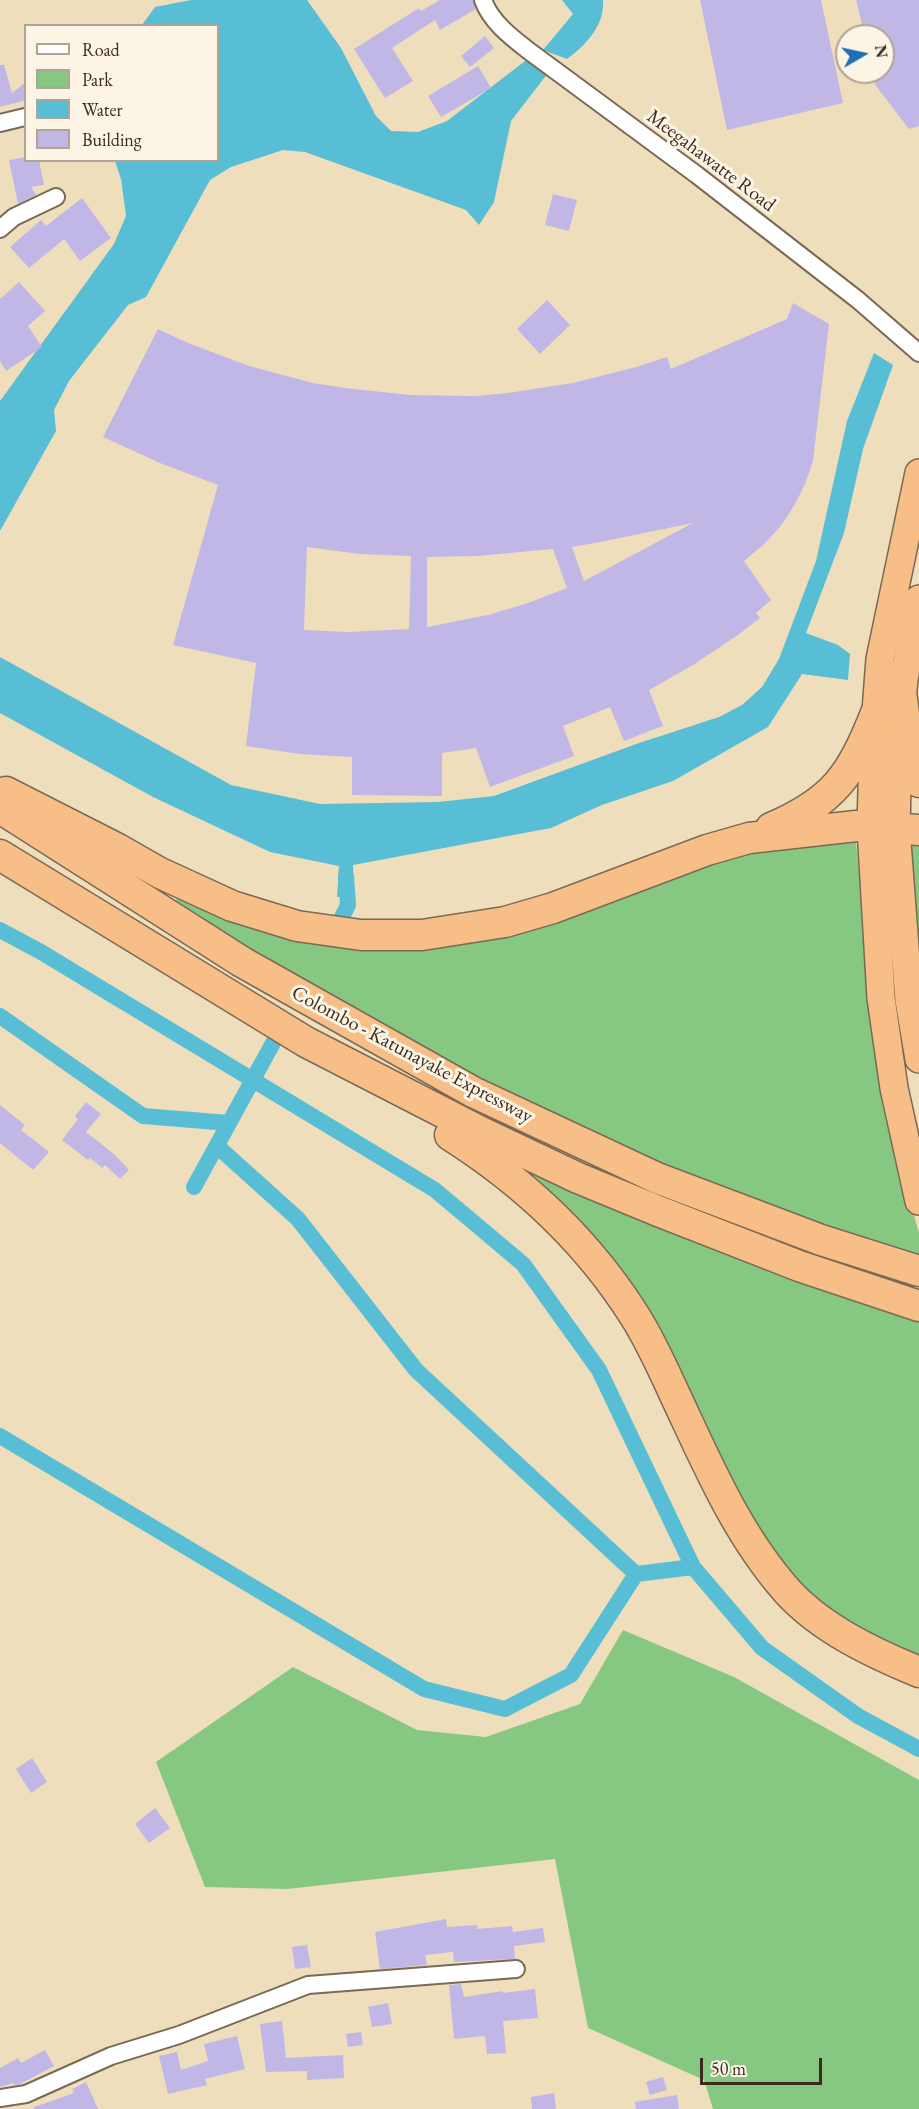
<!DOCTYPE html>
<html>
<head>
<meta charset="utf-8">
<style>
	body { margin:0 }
	#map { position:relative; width:919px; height:2109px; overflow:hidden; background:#efdebc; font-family:"EB Garamond",serif }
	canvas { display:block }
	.legend { position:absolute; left:24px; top:24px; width:195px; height:138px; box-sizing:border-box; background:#fcf5e5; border:2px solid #afa495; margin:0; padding:8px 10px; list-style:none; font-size:18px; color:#3b2a1e }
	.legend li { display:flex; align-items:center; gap:12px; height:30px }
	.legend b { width:30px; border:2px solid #afa495 }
	.north { position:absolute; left:835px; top:24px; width:60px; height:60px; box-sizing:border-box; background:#fcf5e5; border:2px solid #afa495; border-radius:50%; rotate:81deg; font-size:16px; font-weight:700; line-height:24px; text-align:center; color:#3b2a1e }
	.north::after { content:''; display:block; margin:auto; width:21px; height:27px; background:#1f6fb2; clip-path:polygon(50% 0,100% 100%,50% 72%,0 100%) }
	.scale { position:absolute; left:700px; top:2058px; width:122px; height:27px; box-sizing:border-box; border:3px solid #3b2a1e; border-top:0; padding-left:8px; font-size:18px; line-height:21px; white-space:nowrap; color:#3b2a1e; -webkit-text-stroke:4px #fcf5e5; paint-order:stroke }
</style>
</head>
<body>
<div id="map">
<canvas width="919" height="2109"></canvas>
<ul class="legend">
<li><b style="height:8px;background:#fff"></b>Road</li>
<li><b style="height:16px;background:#86c881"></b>Park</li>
<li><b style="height:16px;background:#58bed5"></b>Water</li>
<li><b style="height:16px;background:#c1b7e6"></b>Building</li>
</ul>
<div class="north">N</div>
<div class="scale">50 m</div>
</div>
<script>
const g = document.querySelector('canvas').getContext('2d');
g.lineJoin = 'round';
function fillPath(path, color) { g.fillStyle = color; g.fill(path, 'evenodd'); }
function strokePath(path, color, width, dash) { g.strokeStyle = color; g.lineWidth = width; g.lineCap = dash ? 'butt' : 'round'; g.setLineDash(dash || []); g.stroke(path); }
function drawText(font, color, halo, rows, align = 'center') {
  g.font = font + ' "EB Garamond",serif'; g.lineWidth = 6; g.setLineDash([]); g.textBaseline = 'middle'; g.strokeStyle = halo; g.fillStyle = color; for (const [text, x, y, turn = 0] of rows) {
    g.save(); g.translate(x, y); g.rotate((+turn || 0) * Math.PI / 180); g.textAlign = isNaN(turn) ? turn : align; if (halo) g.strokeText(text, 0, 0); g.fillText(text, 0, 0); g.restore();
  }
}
const green = new Path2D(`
	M855 832 871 997 911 1205 919 1233V1264L591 1142 244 947 175 900 182 897 371 944 741 845Z
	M911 836H919V988L909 900Z
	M524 1168 919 1314V1662L899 1654 809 1597 765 1549 669 1363 517 1169Z
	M623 1630 734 1677 919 1780V2109H713L704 2080 588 2028 555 1859 287 1889 205 1887 156 1762 293 1667 417 1730 486 1737 580 1704Z`);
const water = new Path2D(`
	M191 0H307L341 48 376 116 391 131 418 132 447 121 529 58 548 73 511 121 494 202 479 225 466 210 305 152 283 150 231 167 210 180 146 297 128 305 69 381 54 410 56 431 0 531V401L114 244 126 216 121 179 115 161 218 160V26L142 25 155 7Z
	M562 0H603C605 25 586 45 567 59L543 50 573 14Z
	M874 353 893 365 863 449 844 533 806 633 838 645 850 654 848 680 802 674 768 727 673 781 602 805 551 828 353 865 354 896 337 897 339 866 270 852 153 797 0 713V657L231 785 320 804 438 802 494 796 636 744 719 717 742 705 762 687 779 659 816 561 847 421Z`);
const canal = new Path2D(`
	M340 921 348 905 346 876
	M0 930 41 952 435 1190 523 1264 599 1370 693 1567
	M0 1016 143 1116 229 1123
	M217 1146 298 1219 416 1370 636 1574
	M194 1187 273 1043
	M0 1436 424 1689 505 1709 571 1675 636 1574 693 1567 762 1648 858 1716 919 1749`);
const building = new Path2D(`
	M440 0H473L476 9 440 30 435 20 392 48 413 81 385 98 354 49 419 8 421 11Z
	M700 0H821L843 103 727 130Z
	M856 0H919V126L909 129 876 86 873 72H883V36H865Z
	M485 36 494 48 470 67 461 56Z
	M0 65H4L12 93 26 82V100L0 107Z
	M478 66 491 88 441 117 428 96Z
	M26 157V160H39L44 185 31 187 36 195 18 204 9 160Z
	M553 194 577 200 569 231 545 225Z
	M82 198 111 238 80 261 64 239 29 268 10 247 41 220 46 226Z
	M19 282 45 311 28 326 42 347 6 371 0 361V299Z
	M547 300 570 325 540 354 517 329Z
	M793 303 829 324 813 461 805 484 794 506 780 527 763 545 744 561 771 600 756 613 760 618 738 635 693 665 649 690 663 726 624 741 610 707 563 726 574 756 490 787 476 748 442 753V796L352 795V757L300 754 246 746 256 663 173 645 218 485 160 463 103 437 158 329 188 343 249 366 313 383 345 388 410 395 475 396 508 393 573 383 636 367 667 357 671 369 787 319ZM693 523 584 581 572 547 600 542ZM307 547 359 554 411 556 409 629 347 632 304 630ZM553 549 567 588 528 603 488 615 427 627V557L478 556Z
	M86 1102 101 1114 86 1132 114 1154 129 1170 120 1179 105 1165 102 1168 90 1158 88 1160 62 1140 78 1119 75 1116Z
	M0 1105 25 1125 21 1130 49 1152 33 1170 0 1143Z
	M32 1758 47 1782 31 1793 16 1769Z
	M155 1808 170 1828 149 1843 135 1824Z
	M446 1919 447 1927 477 1925V1929L512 1926 513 1932 543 1928 545 1942 514 1946 515 1959 454 1962 453 1952 425 1955 427 1965 380 1969 375 1932Z
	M307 1945 311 1967 295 1969 292 1947Z
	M461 1984 464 1997 503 1991V1993L535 1989 538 2018 503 2021 506 2053 487 2054 485 2036 454 2039 449 1985Z
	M388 2003 392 2024 372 2027 368 2007Z
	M282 2021 286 2058 343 2055 344 2078 307 2080V2071L266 2072 260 2024Z
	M361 2032 363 2045 348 2047 346 2034Z
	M237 2036 245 2069 205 2079 207 2085 168 2094 159 2056 177 2052 181 2070 208 2061 204 2044Z
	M45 2050 54 2066 18 2085H15L13 2083 0 2087V2068L18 2058 21 2063Z
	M663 2077 667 2090 650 2095 646 2082Z
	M86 2082 98 2109H34V2107L74 2093 72 2089Z
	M554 2093 556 2109H532L531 2097Z
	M677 2095 679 2109H636L635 2102Z`);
const minor = new Path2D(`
	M483 0C491 22 511 37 529 51L697 175 858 300 919 353
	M0 123 25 117
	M0 229 14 217 56 197
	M0 2098 26 2094 111 2056 179 2035 308 1985 516 1969`);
const trunk = new Path2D(`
	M919 473 880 659 873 750 871 828 881 998 894 1088 919 1201
	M919 599 904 679 898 744 896 829 909 1000 919 1059`);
const motorway = new Path2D(`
	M902 699 910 759 919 782
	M6 792 118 849 160 873 232 906 297 926 361 935H422L505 922 553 908 707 850 749 838 856 826 919 830
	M0 808 242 962 473 1092 657 1178 821 1240 919 1271
	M771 828C834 801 851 776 876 713
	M0 855 306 1042 483 1133 578 1178 658 1211 799 1266 919 1306
	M450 1135C524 1182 589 1243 636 1318 651 1342 663 1369 675 1395 707 1463 737 1535 788 1592 822 1629 873 1653 919 1672`);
const streetNames = [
	["Meegahawatte Road",711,161,37],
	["Colombo - Katunayake Expressway",412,1055,28]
];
fillPath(green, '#86c881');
fillPath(water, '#58bed5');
strokePath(canal, '#58bed5', 16);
fillPath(building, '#c1b7e6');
strokePath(minor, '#7a6955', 20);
strokePath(trunk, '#7a6955', 30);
strokePath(motorway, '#7a6955', 33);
strokePath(minor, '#fff', 16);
strokePath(trunk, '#f7be87', 27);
strokePath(motorway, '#f7be87', 30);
drawText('20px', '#3b2a1e', '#fcf5e5', streetNames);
</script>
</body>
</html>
